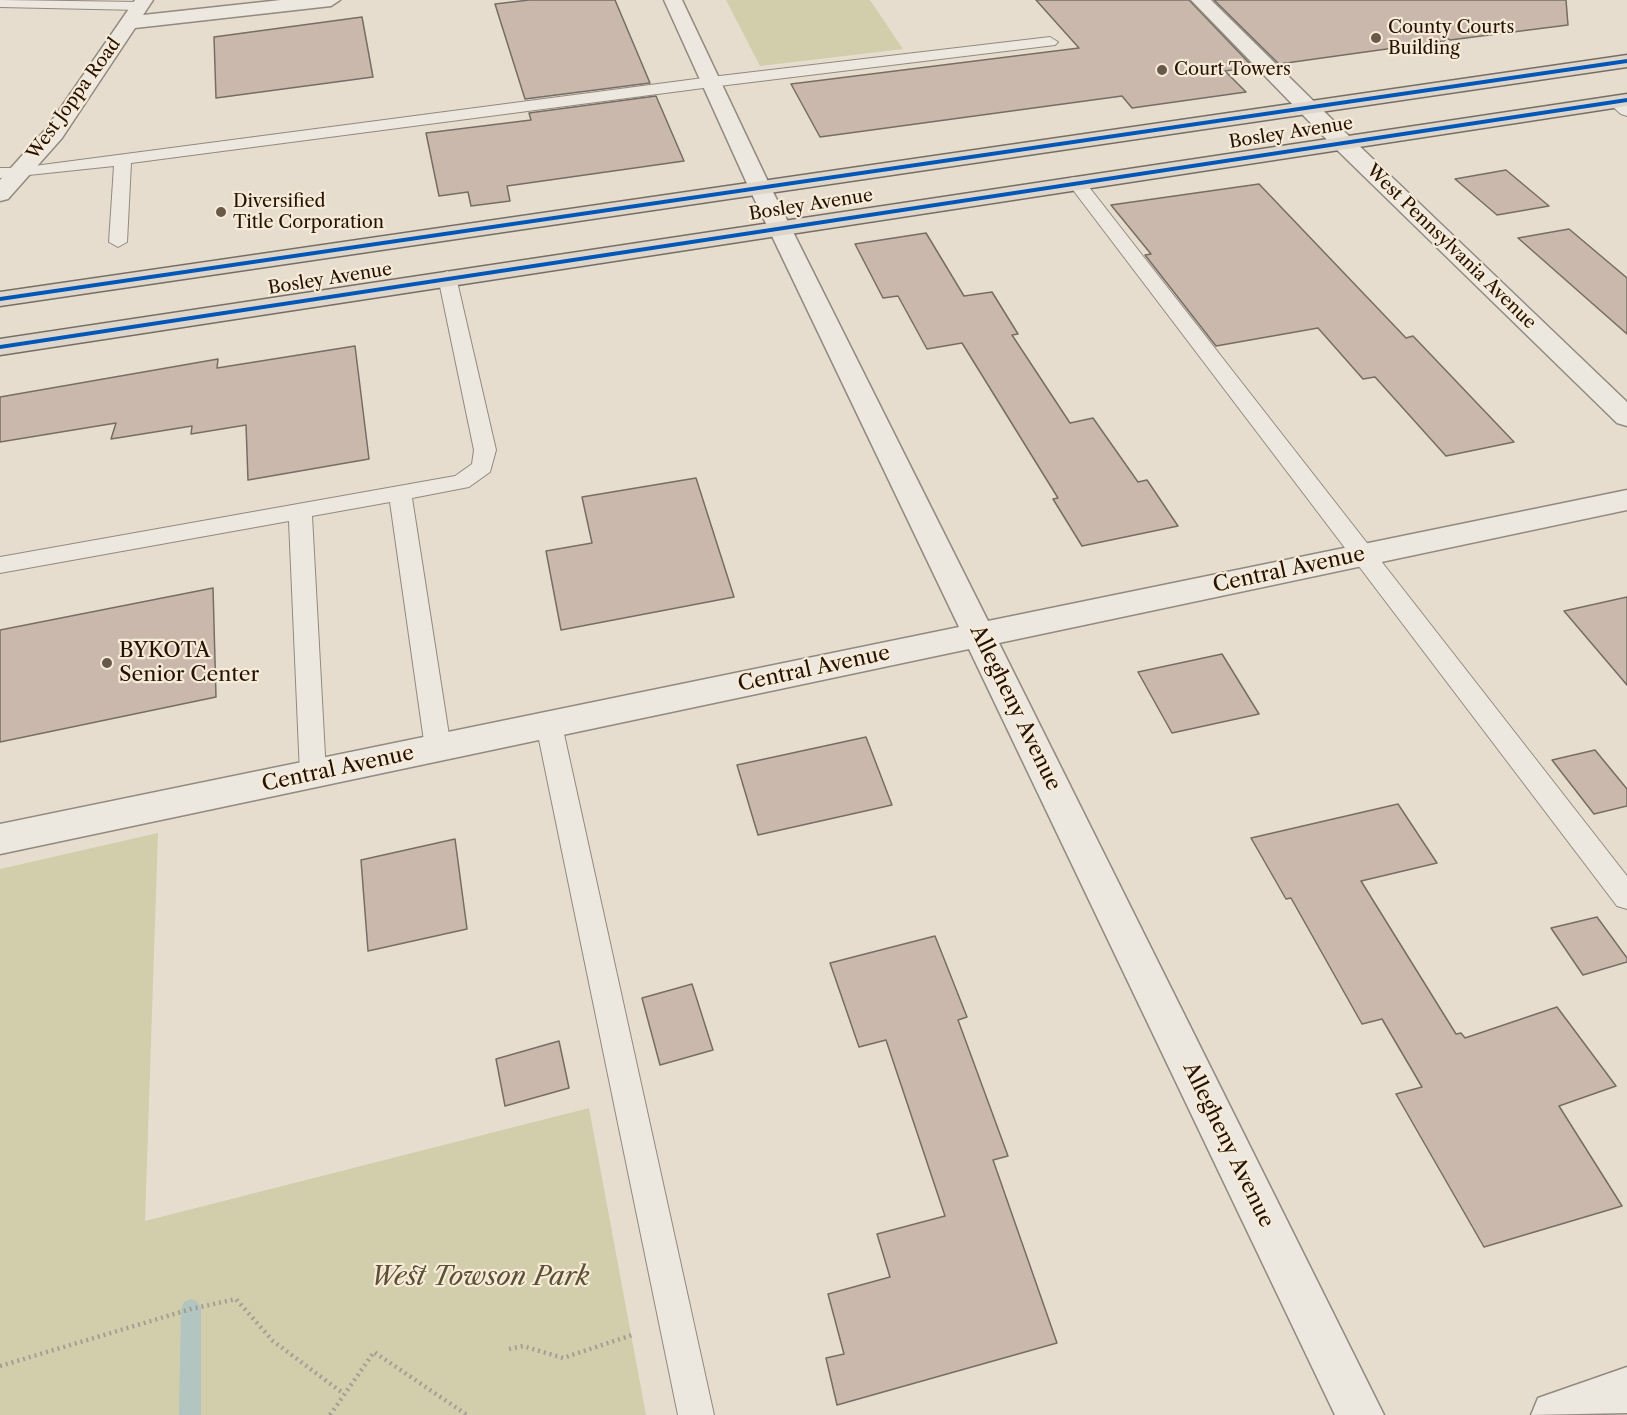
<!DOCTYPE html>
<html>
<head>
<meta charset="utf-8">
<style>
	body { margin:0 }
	canvas { display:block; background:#e6ddce }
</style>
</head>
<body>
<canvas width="1627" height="1415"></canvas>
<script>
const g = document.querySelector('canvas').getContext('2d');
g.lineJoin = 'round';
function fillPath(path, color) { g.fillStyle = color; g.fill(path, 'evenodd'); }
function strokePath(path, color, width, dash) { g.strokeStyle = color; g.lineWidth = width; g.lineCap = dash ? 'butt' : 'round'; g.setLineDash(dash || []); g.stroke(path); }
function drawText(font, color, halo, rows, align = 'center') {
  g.font = font + ' "Libre Caslon Text",serif'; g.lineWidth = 4.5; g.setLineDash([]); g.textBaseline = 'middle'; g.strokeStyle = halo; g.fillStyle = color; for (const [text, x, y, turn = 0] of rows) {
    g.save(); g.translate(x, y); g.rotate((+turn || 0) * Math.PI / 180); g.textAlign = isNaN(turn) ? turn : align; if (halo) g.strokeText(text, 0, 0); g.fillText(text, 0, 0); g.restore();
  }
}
const green = new Path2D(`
	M726 0H870L903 49 760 66Z
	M158 833 145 1221 589 1108 646 1415H0V869Z`);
const stream = new Path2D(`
	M191 1299 198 1302 201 1309V1415H179L181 1309 184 1302Z`);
const building = new Path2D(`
	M529 0H615L650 83 525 99 495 4Z
	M1036 0H1189L1253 67 1225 71 1246 92 1132 108 1122 96 820 137 791 84 1079 48Z
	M1214 0H1566L1568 25 1450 40 1447 38 1444 41 1279 64Z
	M362 17 373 77 216 98 214 37Z
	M656 96 684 161 507 186 510 201 471 206 468 192 439 196 426 133 531 120 529 113Z
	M1506 170 1549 206 1497 215 1455 179Z
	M1259 184 1406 338 1413 336 1514 442 1446 456 1375 377 1363 379 1318 328 1216 346 1145 255 1151 254 1111 205Z
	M1569 229 1627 278V334L1518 238Z
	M926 233 964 296 992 292 1018 334 1012 335 1070 423 1093 418 1138 482 1147 480 1178 526 1082 546 1053 499 1058 498 962 343 927 349 898 296 883 298 855 244Z
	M355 346 369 459 248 480 246 425 191 434 192 426 111 439 116 423 0 442V397L218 359 217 368Z
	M696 478 734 597 561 630 546 551 592 543 582 497Z
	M213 588 216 697 0 742V630Z
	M1627 597V685L1564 611Z
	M1222 654 1259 714 1172 733 1138 672Z
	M866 737 892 805 758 835 737 765Z
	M1595 750 1627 789V806L1594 814 1552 760Z
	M1398 804 1437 863 1361 881 1456 1034 1461 1033 1465 1038 1557 1007 1616 1086 1559 1106 1622 1206 1484 1247 1396 1094 1422 1087 1382 1019 1362 1024 1291 898 1286 899 1251 838Z
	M455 839 467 929 368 951 361 860Z
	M1597 917 1627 958V962L1583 975 1551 928Z
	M935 936 967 1017 958 1020 1008 1156 993 1160 1057 1343 837 1405 826 1358 844 1354 828 1294 890 1277 877 1234 945 1216 886 1040 859 1047 830 963Z
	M692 984 713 1050 660 1065 642 998Z
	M559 1041 569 1088 505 1106 496 1059Z`);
const path = new Path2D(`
	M509 1349 523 1346 563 1358 635 1334
	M0 1366 191 1309 236 1299 273 1341 344 1394
	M330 1415 374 1352 467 1415`);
const service = new Path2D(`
	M0 0 140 2 147 6 140 10 0 7Z
	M1050 37 1058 42 1055 45 711 87 131 163 127 242 118 247 109 242 114 166 0 178V168H19L711 77Z
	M1614 96 1627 103V116L1621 114 1606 101Z
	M1076 177 1082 178 1627 876V909L1617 906 1070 186 1067 182 1070 178Z
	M447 271 456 277 496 450 490 472 469 487 412 498 451 748 447 755 438 758 429 755 425 748 390 502 312 516 326 774 322 781 313 785 304 781 300 774 289 521 0 573V557L455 476 472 464 474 450 438 277Z
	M549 715 558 718 562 725 714 1415H678L536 725 540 718Z`);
const minor = new Path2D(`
	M135 0H153L143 15 281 0H340L331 6 135 28 62 138 8 199 0 201V180L46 129Z
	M664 0H682L771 188 988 621 1627 490V510L999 643 1384 1415H1335L969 649 0 854V824L959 627 749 188Z
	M1342 135 1350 137 1627 402V426L1617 423 1334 147 1331 142 1334 137Z
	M1627 1367V1413L1531 1415 1538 1398Z`);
const tertiary = new Path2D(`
	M1191 0H1211L1350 137 1353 142 1350 147H1334Z`);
const primary = new Path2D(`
	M1627 55V67L0 306V292Z
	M1627 94V106L0 355V339Z`);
const cycleway = new Path2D(`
	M1627 59V63L0 301V297Z
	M1627 98V102L0 349V345Z`);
const markers = [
	[1376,38,6,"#695949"],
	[1162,70,6,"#695949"],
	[221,212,6,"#695949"],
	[107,663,6,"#695949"]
];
const farPoinames = [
	["County Courts",1388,28],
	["Building",1388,49],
	["Court Towers",1174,70],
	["Diversified",233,202],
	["Title Corporation",233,223]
];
const farStreetnames = [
	["West Joppa Road",74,99,-54],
	["Bosley Avenue",1291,133,-9],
	["Bosley Avenue",811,205,-9],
	["West Pennsylvania Avenue",1451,247,44],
	["Bosley Avenue",330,279,-9]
];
const streetNames = [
	["Central Avenue",1289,570,-12],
	["Central Avenue",814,669,-12],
	["Allegheny Avenue",1015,708,64],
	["Central Avenue",338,769,-12],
	["Allegheny Avenue",1228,1145,64]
];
const poiNames = [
	["BYKOTA",119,651],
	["Senior Center",119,675]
];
const nearParknames = [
	["West Towson Park",480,1277]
];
fillPath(green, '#d2cdab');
fillPath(stream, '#b2c5c0');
fillPath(building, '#cab8ad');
strokePath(building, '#766e64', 1.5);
strokePath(service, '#918a7f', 2);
strokePath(minor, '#918a7f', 3);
strokePath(tertiary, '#918a7f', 3);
strokePath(primary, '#766e64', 3);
strokePath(path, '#a59e97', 4.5, [2, 4]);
fillPath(service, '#ece7df');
fillPath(minor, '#ece7df');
fillPath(tertiary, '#ece7df');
fillPath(primary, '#ded6ca');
fillPath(cycleway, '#0057b8');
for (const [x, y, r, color] of markers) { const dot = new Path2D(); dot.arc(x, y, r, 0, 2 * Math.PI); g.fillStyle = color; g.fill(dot); strokePath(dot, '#f6ebd9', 2); }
drawText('18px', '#261201', '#f6ebd9', farPoinames, 'left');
drawText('18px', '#261201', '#f6ebd9', farStreetnames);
drawText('21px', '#261201', '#f6ebd9', streetNames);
drawText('21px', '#261201', '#f6ebd9', poiNames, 'left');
drawText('italic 26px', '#5c4f33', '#f6ebd9', nearParknames);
</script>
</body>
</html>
